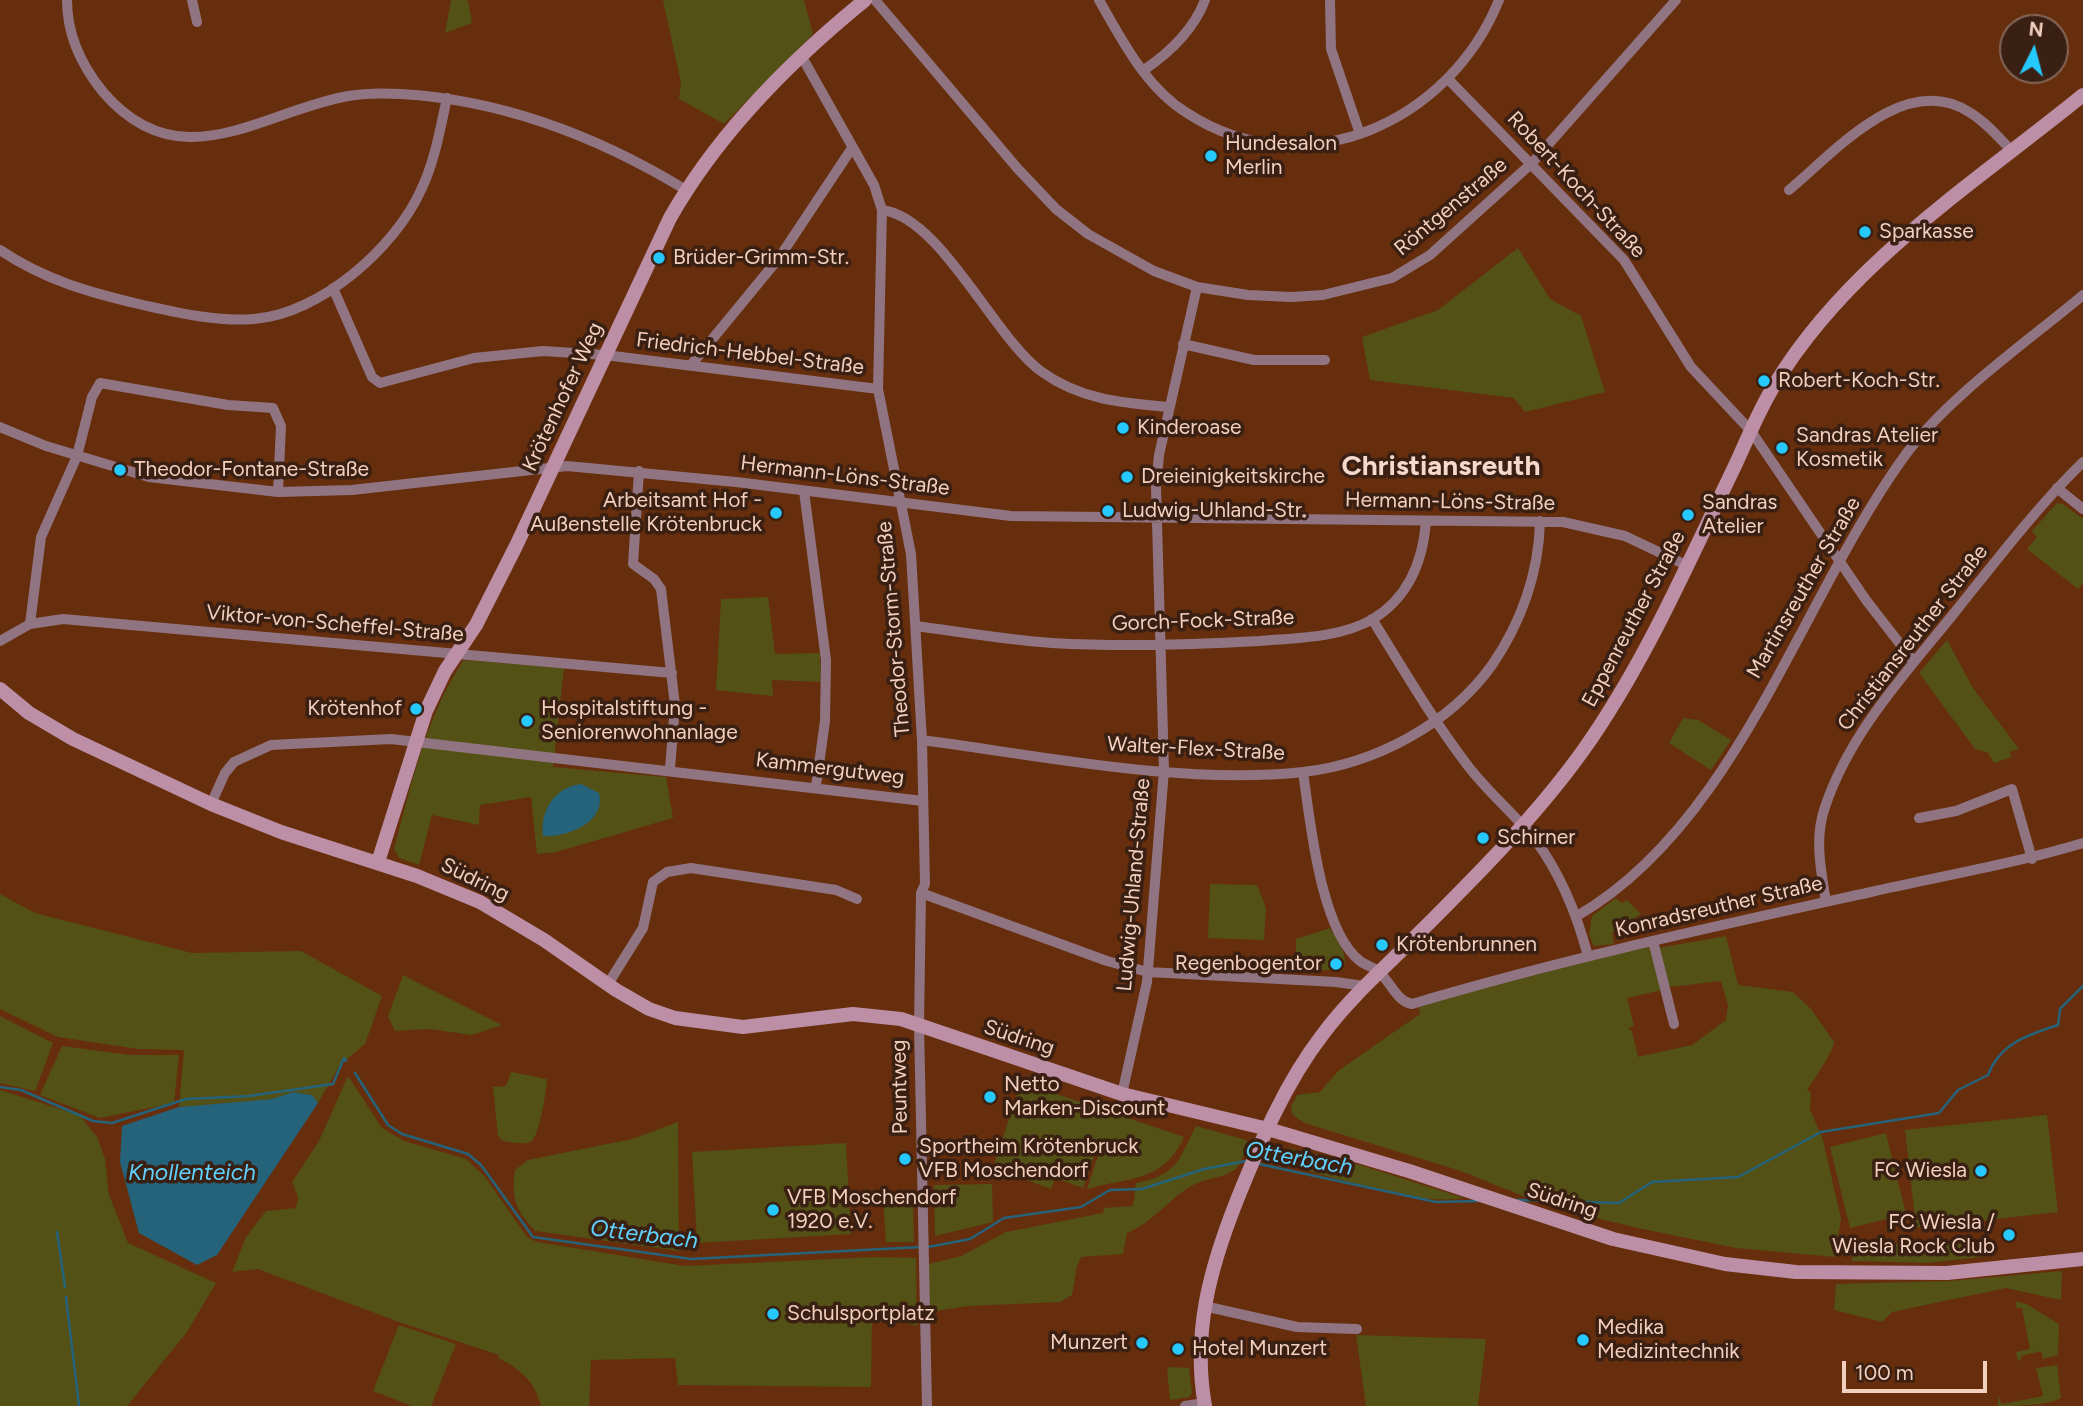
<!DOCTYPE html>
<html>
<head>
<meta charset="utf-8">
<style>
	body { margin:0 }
	#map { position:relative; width:2083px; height:1406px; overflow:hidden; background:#672e0d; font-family:Figtree,sans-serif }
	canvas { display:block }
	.north { position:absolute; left:1999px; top:14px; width:70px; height:70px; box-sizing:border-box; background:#3a2013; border:2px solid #846657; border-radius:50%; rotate:6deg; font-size:19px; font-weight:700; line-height:28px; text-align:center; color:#f3cfbe }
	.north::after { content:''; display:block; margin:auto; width:24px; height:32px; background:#25c9fe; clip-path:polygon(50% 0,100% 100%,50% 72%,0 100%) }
	.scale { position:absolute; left:1842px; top:1361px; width:145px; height:32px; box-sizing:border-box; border:4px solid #f3cfbe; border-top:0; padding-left:9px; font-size:21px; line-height:24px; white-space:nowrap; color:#f3cfbe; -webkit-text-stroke:5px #3a2013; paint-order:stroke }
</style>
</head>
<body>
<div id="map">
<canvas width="2083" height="1406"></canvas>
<div class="north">N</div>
<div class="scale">100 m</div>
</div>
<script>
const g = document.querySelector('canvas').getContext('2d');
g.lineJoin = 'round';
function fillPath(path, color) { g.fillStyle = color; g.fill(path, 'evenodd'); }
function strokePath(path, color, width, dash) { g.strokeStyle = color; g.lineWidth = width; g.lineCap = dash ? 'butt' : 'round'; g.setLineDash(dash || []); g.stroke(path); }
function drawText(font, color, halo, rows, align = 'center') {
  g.font = font + ' Figtree,sans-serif'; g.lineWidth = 7; g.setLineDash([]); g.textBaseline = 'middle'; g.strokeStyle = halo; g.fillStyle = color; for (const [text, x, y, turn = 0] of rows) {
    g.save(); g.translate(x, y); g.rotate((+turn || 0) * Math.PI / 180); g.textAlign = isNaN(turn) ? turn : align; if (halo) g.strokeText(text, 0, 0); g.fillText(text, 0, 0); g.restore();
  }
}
const green = new Path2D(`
	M451 0H468L472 23 445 33Z
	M663 0H804L813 34 724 124 679 99 681 83Z
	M1518 248 1550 299 1581 316 1605 392 1525 412 1514 398 1370 380 1362 337 1438 310Z
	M2057 503 2063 504 2083 519V583L2078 589 2027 549 2037 537 2032 531Z
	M768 597 775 654 820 653 821 682 772 680 773 696 716 690 721 599Z
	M1947 640 1973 688 2019 749 2009 752 2012 757 1994 763 1988 753 1975 749 1919 673Z
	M464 660 564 668 553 767 666 777 673 818 556 852 537 854 531 797 480 805 479 825 432 815 419 865 399 858 394 849C411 786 426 715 464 660Z
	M1683 718 1698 720 1731 740 1711 770 1669 743Z
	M1210 884 1257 885 1266 908 1264 940 1208 938Z
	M0 894 35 913 192 953 301 951 382 996 365 1044 340 1065 318 1103 312 1095 293 1092 272 1099 179 1107 184 1050 139 1049 58 1037 0 1009Z
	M1616 898 1622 903 1627 900 1641 914 1612 933 1614 944 1594 946 1589 935 1592 916Z
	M1330 928C1337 941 1351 956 1342 970H1296V939Z
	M1726 936 1738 985 1793 992 1811 1009 1834 1042C1832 1054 1815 1078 1807 1090L1811 1092 1810 1109 1823 1140 1841 1219 1835 1257 1736 1248 1633 1227 1548 1206 1458 1170 1304 1123 1292 1114 1291 1107 1297 1095 1320 1092 1338 1071 1420 1014 1419 1005 1649 946 1662 990 1627 998 1634 1026 1628 1028 1632 1031 1638 1057 1692 1045 1726 1020 1728 1005 1721 981 1670 987 1658 948Z
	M403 975 502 1025 472 1035 429 1029 395 1031 388 1016Z
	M0 1016 53 1043 35 1091 0 1083Z
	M62 1046 130 1055H179L174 1103 100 1118 40 1095Z
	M511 1072 547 1079C546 1090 540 1138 530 1142 522 1145 511 1142 503 1141L498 1136 493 1087 506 1086Z
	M348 1076 382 1128 404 1141 466 1159 485 1177 527 1237 537 1242 685 1266 875 1257 916 1258 917 1326 872 1313 871 1387 678 1385 675 1358 591 1360 589 1406H541C535 1381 520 1369 498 1358L499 1355 399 1322 258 1269 232 1272 246 1237 266 1211 296 1208 298 1197 292 1182 319 1141Z
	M1021 1082 1184 1137C1164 1182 1130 1177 1087 1189L1099 1153 1096 1151 1083 1188 1055 1178 1051 1189 993 1168Z
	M0 1090 79 1115 97 1137 105 1159 109 1195 128 1243 216 1283 187 1332 127 1406H0Z
	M2047 1115 2058 1212 1916 1228 1905 1130Z
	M678 1122 679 1251 535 1231C516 1210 511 1199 515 1170L528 1160 632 1139Z
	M1196 1126 1246 1140 1248 1142C1244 1152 1242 1165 1233 1171 1220 1179 1202 1178 1188 1188 1166 1202 1152 1223 1127 1233L1123 1254 1081 1257 1077 1266 1072 1295 1060 1302 968 1306 929 1312V1264L961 1256 1006 1232 1103 1213 1104 1208 1133 1206 1136 1183C1177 1176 1179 1159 1196 1126Z
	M1886 1133 1906 1214 1850 1228 1830 1147Z
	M846 1143 851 1234 697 1243 692 1152Z
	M1289 1148 1360 1165 1464 1198C1414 1207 1318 1172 1266 1159L1269 1153Z
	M992 1184 993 1222 935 1236 934 1185Z
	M913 1196 914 1242H886L883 1199Z
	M1852 1238 1927 1248 1986 1239 1991 1256 1927 1263 1852 1261Z
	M2062 1271 2061 1300 2006 1288 1892 1312 1882 1322 1834 1310 1836 1284 1949 1281Z
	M2016 1301 2028 1305 2059 1324 2058 1355 2043 1359 2041 1351 2021 1356V1360L2018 1361 2016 1352 2030 1349 2022 1308H2016Z
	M399 1325 456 1344 431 1406H412L373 1391Z
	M1356 1335 1486 1339 1478 1406H1366Z
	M2057 1365 2061 1398C2046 1406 2017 1406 1998 1406V1396L2002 1404 2043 1396 2036 1368Z
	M1169 1367 1189 1368 1192 1393 1189 1397 1170 1400 1167 1370Z`);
const water = new Path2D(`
	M581 784 599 793C607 822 566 838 543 836 540 810 555 787 581 784Z
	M293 1092 312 1095 318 1103 217 1255 197 1265 139 1233 120 1162 122 1126 179 1107 272 1099Z`);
const stream = new Path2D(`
	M355 1073 388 1125 402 1134 468 1154 481 1165 533 1237 691 1259 921 1247
	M0 1087 21 1090 93 1121 112 1123 186 1099 249 1096 333 1084 344 1058 346 1061
	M1259 1164 1436 1202 1479 1201
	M1517 1200 1619 1203 1652 1182 1738 1177 1821 1132 1939 1113 1958 1090 1988 1075C2000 1043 2028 1035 2058 1025L2060 1009 2083 986
	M57 1232 65 1287
	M928 1247 970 1239 1004 1218 1081 1207 1110 1190 1142 1189 1204 1169 1246 1161
	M66 1297 79 1406`);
const street = new Path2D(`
	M67 0C67 36 81 65 103 92 180 182 260 112 348 96 366 93 384 93 401 94 503 100 599 137 686 190
	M192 0 197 22
	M875 0 1018 169 1056 209 1088 234 1154 271 1197 287 1248 295 1291 297 1323 295 1392 278 1430 255 1532 163 1676 0
	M1099 0C1122 40 1146 88 1187 113 1304 189 1450 122 1499 0
	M1330 0 1331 49 1360 134
	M802 57 874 185 882 210 878 389 911 554 922 740 925 884 921 893 919 1025 927 1406
	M1144 70C1169 53 1194 29 1205 0
	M1449 80 1624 260 1691 367 1751 431 1866 600 1914 662
	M1789 190C1835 152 1904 71 1969 112 1986 122 1999 138 2013 152
	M882 210C941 217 994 338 1042 372 1081 400 1123 403 1169 407
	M0 250C44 280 91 293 143 305 179 313 217 322 254 319 320 314 395 248 421 190 435 161 440 129 447 98
	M333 288 372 377 380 383 474 358 543 351 605 355 878 389
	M1183 344 1254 360H1325
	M691 365 779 258 852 148
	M0 427 46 446 149 477 278 492 352 490 567 466 736 482 1011 516 1563 522 1625 536 1688 566
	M639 471 633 564 654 579 661 589 675 705 670 769
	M2057 488 2083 509
	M804 491 826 660 825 721 816 786
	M1372 619C1402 667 1431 717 1465 762 1486 791 1514 813 1536 841 1562 876 1577 915 1588 956
	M30 624 41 537 77 456 92 397 100 383 228 405 273 408 281 426 278 492
	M916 626C961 632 1007 640 1052 643 1121 647 1191 645 1259 641 1296 638 1340 638 1373 619 1409 597 1423 561 1426 521
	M0 641 30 624 63 619 672 673
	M922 740C1042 756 1182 785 1303 772 1375 764 1450 724 1492 665 1521 623 1539 573 1540 521
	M1303 772C1310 819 1320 930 1360 961 1365 965 1373 967 1378 971 1391 982 1396 1001 1412 1004 1563 959 1717 926 1871 892 1942 876 2013 864 2083 843
	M211 804 225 773 234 762 271 745 391 739 923 801
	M1919 818 1956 811 2012 789 2032 859
	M921 893 1107 961 1148 972 1336 982 1364 986
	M1826 902C1821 871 1814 838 1825 807 1850 732 1906 673 1955 612 1996 561 2036 508 2083 462
	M1577 916C1738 823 1800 599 1906 454 1949 396 2027 342 2083 295
	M1653 941 1674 1024
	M608 984 643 928 653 882 667 872 691 868 836 890 857 899
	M1122 1094 1147 982 1164 770 1156 487 1159 455 1197 287
	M1204 1306 1297 1327 1357 1329
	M1185 1406 1204 1403`);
const secondary = new Path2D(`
	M0 689 29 713 73 739 211 804 281 832 417 876 480 902 544 940 616 990 649 1009 675 1018 743 1027 853 1014 901 1019 1122 1094 1268 1129 1409 1171 1613 1239 1725 1264 1796 1272 1947 1273 2083 1259
	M378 862 426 711 445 671 476 625 516 546 670 218C718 133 790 61 865 0
	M1205 1406C1192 1333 1210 1268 1237 1200 1260 1143 1285 1083 1323 1034 1346 1003 1374 977 1401 951 1464 888 1530 824 1582 752 1644 665 1686 567 1732 472 1746 443 1758 411 1775 384 1848 263 1975 183 2083 95`);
const markers = [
	[1211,156,7,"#25c9fe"],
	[1865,232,7,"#25c9fe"],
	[659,258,7,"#25c9fe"],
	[1764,381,7,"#25c9fe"],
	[1123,428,7,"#25c9fe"],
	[1782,448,7,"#25c9fe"],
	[120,470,7,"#25c9fe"],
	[1127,477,7,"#25c9fe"],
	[1108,511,7,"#25c9fe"],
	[776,513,7,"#25c9fe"],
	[1688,515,7,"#25c9fe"],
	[416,709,7,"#25c9fe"],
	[527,721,7,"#25c9fe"],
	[1483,838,7,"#25c9fe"],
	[1382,945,7,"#25c9fe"],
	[1336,964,7,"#25c9fe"],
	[990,1097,7,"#25c9fe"],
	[905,1159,7,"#25c9fe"],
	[1981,1171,7,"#25c9fe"],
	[773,1210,7,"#25c9fe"],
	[2009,1235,7,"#25c9fe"],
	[773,1314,7,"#25c9fe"],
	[1583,1340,7,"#25c9fe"],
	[1142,1343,7,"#25c9fe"],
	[1178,1349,7,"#25c9fe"]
];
const poiNames = [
	["Hundesalon",1225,144],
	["Merlin",1225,168],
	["Sparkasse",1879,232],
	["Brüder-Grimm-Str.",673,258],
	["Robert-Koch-Str.",1778,381],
	["Kinderoase",1137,428],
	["Sandras Atelier",1796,436],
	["Kosmetik",1796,460],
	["Theodor-Fontane-Straße",134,470],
	["Dreieinigkeitskirche",1141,477],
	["Arbeitsamt Hof -",762,501,"right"],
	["Außenstelle Krötenbruck",762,525,"right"],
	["Sandras",1702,503],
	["Atelier",1702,527],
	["Ludwig-Uhland-Str.",1122,511],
	["Krötenhof",402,709,"right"],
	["Hospitalstiftung -",541,709],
	["Seniorenwohnanlage",541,733],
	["Schirner",1497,838],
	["Krötenbrunnen",1396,945],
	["Regenbogentor",1322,964,"right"],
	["Netto",1004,1085],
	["Marken-Discount",1004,1109],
	["Sportheim Krötenbruck",919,1147],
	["VFB Moschendorf",919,1171],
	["FC Wiesla",1967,1171,"right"],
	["VFB Moschendorf",787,1198],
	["1920 e.V.",787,1222],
	["FC Wiesla /",1995,1223,"right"],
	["Wiesla Rock Club",1995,1247,"right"],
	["Schulsportplatz",787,1314],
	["Medika",1597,1328],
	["Medizintechnik",1597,1352],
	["Munzert",1128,1343,"right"],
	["Hotel Munzert",1192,1349]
];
const streetNames = [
	["Robert-Koch-Straße",1576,185,47],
	["Röntgenstraße",1451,207,-40],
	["Friedrich-Hebbel-Straße",750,354,7],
	["Krötenhofer Weg",563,397,-65],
	["Hermann-Löns-Straße",845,476,7],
	["Hermann-Löns-Straße",1450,502,1],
	["Martinsreuther Straße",1804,588,-60],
	["Eppenreuther Straße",1634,619,-62],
	["Gorch-Fock-Straße",1203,621,-2],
	["Viktor-von-Scheffel-Straße",335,624,5],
	["Theodor-Storm-Straße",894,629,-95],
	["Christiansreuther Straße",1913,638,-52],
	["Walter-Flex-Straße",1196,749,3],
	["Kammergutweg",830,769,7],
	["Südring",475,880,26],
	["Ludwig-Uhland-Straße",1134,885,-85],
	["Konradsreuther Straße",1719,907,-13],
	["Südring",1019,1038,18],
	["Peuntweg",900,1087,-91],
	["Südring",1562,1201,18]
];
const waterNames = [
	["Otterbach",1299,1159,10],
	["Knollenteich",192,1173],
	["Otterbach",644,1235,7]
];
const districtNames = [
	["Christiansreuth",1441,467]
];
fillPath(green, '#535115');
fillPath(water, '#25637a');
strokePath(stream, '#25637a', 2.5);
strokePath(street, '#917482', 10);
strokePath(secondary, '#bc8fa6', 14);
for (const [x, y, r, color] of markers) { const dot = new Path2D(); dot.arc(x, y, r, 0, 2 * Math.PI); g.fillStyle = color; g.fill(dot); strokePath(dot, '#3a2013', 2.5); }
drawText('21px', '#f3cfbe', '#3a2013', poiNames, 'left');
drawText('21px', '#f3cfbe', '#3a2013', streetNames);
drawText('italic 23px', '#5fd2ff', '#3a2013', waterNames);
drawText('bold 28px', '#f6d9cb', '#3a2013', districtNames);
</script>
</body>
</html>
